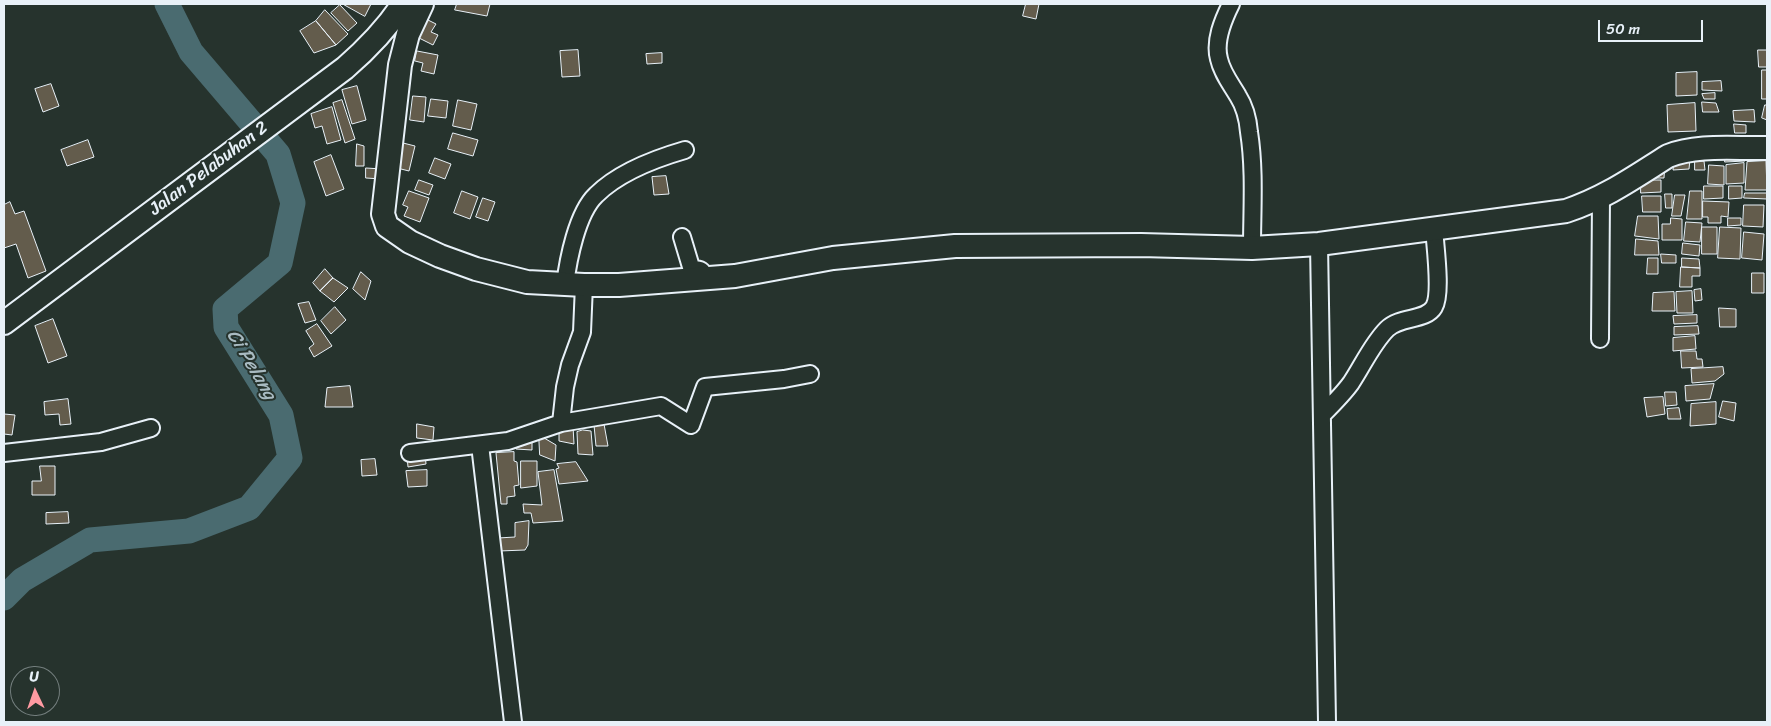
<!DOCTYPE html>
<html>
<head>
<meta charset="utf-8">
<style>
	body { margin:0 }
	#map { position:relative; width:1771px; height:726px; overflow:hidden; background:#26332d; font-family:Sriracha,sans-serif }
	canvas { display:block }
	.frame { position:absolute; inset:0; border:5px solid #e8f1f8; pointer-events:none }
	.north { position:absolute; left:10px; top:666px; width:50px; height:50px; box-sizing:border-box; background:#26332d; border:1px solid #747f7e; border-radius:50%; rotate:357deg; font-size:14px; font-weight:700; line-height:20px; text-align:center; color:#e8f1f8 }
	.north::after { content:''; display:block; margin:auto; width:18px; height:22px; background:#ff9aa2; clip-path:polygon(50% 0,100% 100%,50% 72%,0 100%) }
	.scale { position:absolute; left:1598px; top:20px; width:105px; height:22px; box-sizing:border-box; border:2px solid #e8f1f8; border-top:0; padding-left:6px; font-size:15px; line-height:18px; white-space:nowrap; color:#e8f1f8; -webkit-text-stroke:4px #26332d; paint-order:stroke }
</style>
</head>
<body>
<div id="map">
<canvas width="1771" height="726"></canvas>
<div class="frame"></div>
<div class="north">U</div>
<div class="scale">50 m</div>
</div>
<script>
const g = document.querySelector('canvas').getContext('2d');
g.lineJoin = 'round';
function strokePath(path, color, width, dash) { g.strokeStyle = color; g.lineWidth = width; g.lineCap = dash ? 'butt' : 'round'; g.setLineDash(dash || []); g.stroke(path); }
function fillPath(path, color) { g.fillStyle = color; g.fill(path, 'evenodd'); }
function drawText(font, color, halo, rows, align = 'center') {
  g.font = font + ' Sriracha,sans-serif'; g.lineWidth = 4; g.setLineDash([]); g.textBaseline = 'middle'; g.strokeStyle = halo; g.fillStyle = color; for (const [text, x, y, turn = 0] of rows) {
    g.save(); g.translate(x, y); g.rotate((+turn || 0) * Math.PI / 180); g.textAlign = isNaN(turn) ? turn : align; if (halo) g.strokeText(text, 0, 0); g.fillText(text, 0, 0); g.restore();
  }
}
const river = new Path2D(`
	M4 598 22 580 90 540 189 531 249 508 290 458 281 415 226 327 225 309 280 263 293 203 278 154 191 52 167 4`);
const building = new Path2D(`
	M343 4H371L365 16Z
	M457 4H490L487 16 455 10Z
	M1026 4H1039L1036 19 1023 16Z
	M340 5 357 23 348 31 331 13Z
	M325 10 348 34 336 45 316 21Z
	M426 19 436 24 431 32 438 35 433 45 417 37Z
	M316 21 336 45 314 53 300 31Z
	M578 50 580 76 562 77 560 51Z
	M1758 50H1767V67H1759Z
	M417 51 438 55 434 74 421 71 423 63 415 61Z
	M662 53V63L647 64 646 54Z
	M1762 70H1767V99H1762Z
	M1697 72V95L1676 96V73Z
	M1721 81 1722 91 1702 90V82Z
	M51 84 59 106 43 112 35 89Z
	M357 86 366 120 352 124 342 90Z
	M1715 93V99H1704L1702 94Z
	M413 96 426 97 424 122 410 120Z
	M431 99 448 101 446 118 428 116Z
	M342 100 355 139 345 143 333 103Z
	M458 100 477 104 471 130 453 126Z
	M1702 102 1716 103 1719 112H1703Z
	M1695 103 1696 131 1668 132 1667 105Z
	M1765 105H1767V120L1762 118Z
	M332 107 341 140 327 144 322 126 315 128 311 114Z
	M1754 110 1755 122 1734 121 1733 111Z
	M1734 124 1746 125V133H1735Z
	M453 133 478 140 473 156 448 149Z
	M88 140 94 157 67 166 61 150Z
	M399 142 415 146 409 171 393 167Z
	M357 144 364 146V166H356Z
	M1726 151H1744L1745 161 1725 162Z
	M331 155 344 189 326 196 314 162Z
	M435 158 451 164 445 179 429 173Z
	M1690 159 1689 169 1673 170 1674 160Z
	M1695 161H1704L1705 170H1695Z
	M1766 161 1767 190H1745L1747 162Z
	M1665 162 1664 178H1652Z
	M1744 163V183L1726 184V165Z
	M1709 165 1724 166V185L1708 184Z
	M366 168 382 169 381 179 366 178Z
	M666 176 669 194 654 195 652 177Z
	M419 180 433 185 429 195 415 190Z
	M1641 180H1661V192L1641 193Z
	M1704 186H1723V198L1704 199Z
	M1729 186H1742V198L1729 199Z
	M409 191 429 198 420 222 404 216 408 207 403 205Z
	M462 191 478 197 470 219 454 213Z
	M1690 191H1702V219H1687Z
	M1745 193H1767V199L1744 198Z
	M1665 194H1672V208H1666Z
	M1675 195H1685L1681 216H1672Z
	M1642 196H1661V212H1643Z
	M483 198 495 202 488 221 476 217Z
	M1703 201 1729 202 1728 217 1721 216V223H1708V217H1703Z
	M10 202 15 214 24 211 46 271 28 278 16 244 4 248V205Z
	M1744 205H1764L1763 227 1743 226Z
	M1638 216H1658L1659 239 1635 236Z
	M1671 218 1682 219V240H1662V224H1670Z
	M1728 218H1741V225L1728 226Z
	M1686 222 1702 223 1700 242 1684 241Z
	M1702 227H1717V254H1702Z
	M1720 227 1741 228 1740 259 1718 258Z
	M1744 232 1764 234 1762 260 1742 258Z
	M1636 239 1658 241 1659 255H1635Z
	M1683 243 1700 245 1699 256 1682 254Z
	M1661 254 1676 255V263H1662Z
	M1648 258H1658V274H1647Z
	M1682 258 1699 259 1700 268 1682 267Z
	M1681 267 1700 268V276H1692V287H1680Z
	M325 269 333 278 320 291 313 283Z
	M361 272 371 281 365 300 353 289Z
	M1752 273H1764V293H1752Z
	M333 278 348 288 334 302 320 291Z
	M1701 289 1702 300 1695 301 1694 290Z
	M1692 291 1693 313H1677L1676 292Z
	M1674 292 1675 311H1652L1653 293Z
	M309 302 316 320 305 323 298 304Z
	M335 307 346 320 331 334 321 321Z
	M1719 308 1736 309V327H1720Z
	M1697 315V323L1674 324 1673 316Z
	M53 319 67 356 48 363 35 326Z
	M317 324 332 346 314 357 309 348 314 344 306 331Z
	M1698 326 1699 334 1674 335V327Z
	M1695 336 1696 349 1673 351V338Z
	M1681 351H1696L1697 359H1702L1703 367 1682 368Z
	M1723 367 1724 374 1715 381 1692 383 1691 369Z
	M1714 384 1710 399 1686 401 1685 386Z
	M350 386 353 407H325L327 388Z
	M1665 392H1676L1677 405 1666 406Z
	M1663 397 1665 414 1647 417 1644 398Z
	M68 399 71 424 60 425 59 414 45 415 44 402Z
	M1723 401 1736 403 1734 421 1719 417Z
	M1716 402V424L1690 426 1691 404Z
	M1679 408 1681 419H1668L1667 409Z
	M4 414 15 415 12 435 4 434Z
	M417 424 434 427 433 440 417 438Z
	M604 424 608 446H596L594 425Z
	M573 426 574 444 559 441V429Z
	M583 430 591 431 593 455 578 454 577 432Z
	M539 435 556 445 555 461 540 455Z
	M532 436V450L516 449 514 443Z
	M514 452V461L517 462 519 485 514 486 515 496 507 497V504H501L496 453Z
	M425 454 426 464 408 467 407 456Z
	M375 459 377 475 362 476 361 460Z
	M521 461H537V486L521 488Z
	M576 462 588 481 559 484 556 469 559 468 557 464Z
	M40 466H55V495H32V481H41Z
	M427 470V486L408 487 406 471Z
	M554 470 563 521 533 523 531 513H524L523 504 542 505 538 472Z
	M68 512 69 523 46 524V513Z
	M529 521 528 545 525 550 499 551 498 538 515 537V523Z`);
const street = new Path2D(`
	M1231 4C1223 20 1214 41 1219 59 1222 73 1231 84 1238 96 1245 107 1248 120 1249 132 1255 170 1252 210 1252 248
	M682 237 691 267 692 269C701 269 702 270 706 278
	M1319 244 1327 722
	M565 285C568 260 577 213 596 195 619 172 654 159 685 150
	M1600 339 1601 197
	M1323 414C1333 404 1343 394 1351 383 1363 365 1372 344 1387 329 1400 316 1426 321 1434 307 1442 294 1435 245 1434 228
	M561 423 661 406 691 425 705 387 784 379 810 374
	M480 445 513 722
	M4 453 101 442 151 428
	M410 453 508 441 561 423 565 387 570 365 582 332 584 285`);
const secondary = new Path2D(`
	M422 4 408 34 400 65 383 214 387 226 410 242 440 256 476 269 527 282 584 285H619L735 276 833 258 955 246 1141 245 1252 248 1319 244 1566 211C1605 198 1633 178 1668 156 1698 144 1735 149 1767 148
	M4 323 345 68C367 49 387 28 403 4`);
const streetNames = [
	["Jalan Pelabuhan 2",209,169,-37]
];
const waterNames = [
	["Ci Pelang",251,365,59]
];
strokePath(river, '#4a6b70', 25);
fillPath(building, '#635c4c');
strokePath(building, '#e8f1f8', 1);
strokePath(street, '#e8f1f8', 20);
strokePath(secondary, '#e8f1f8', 26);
strokePath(street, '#26332d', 16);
strokePath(secondary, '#26332d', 22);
drawText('18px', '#e8f1f8', '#26332d', streetNames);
drawText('italic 19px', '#a9bbc2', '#26332d', waterNames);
</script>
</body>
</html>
